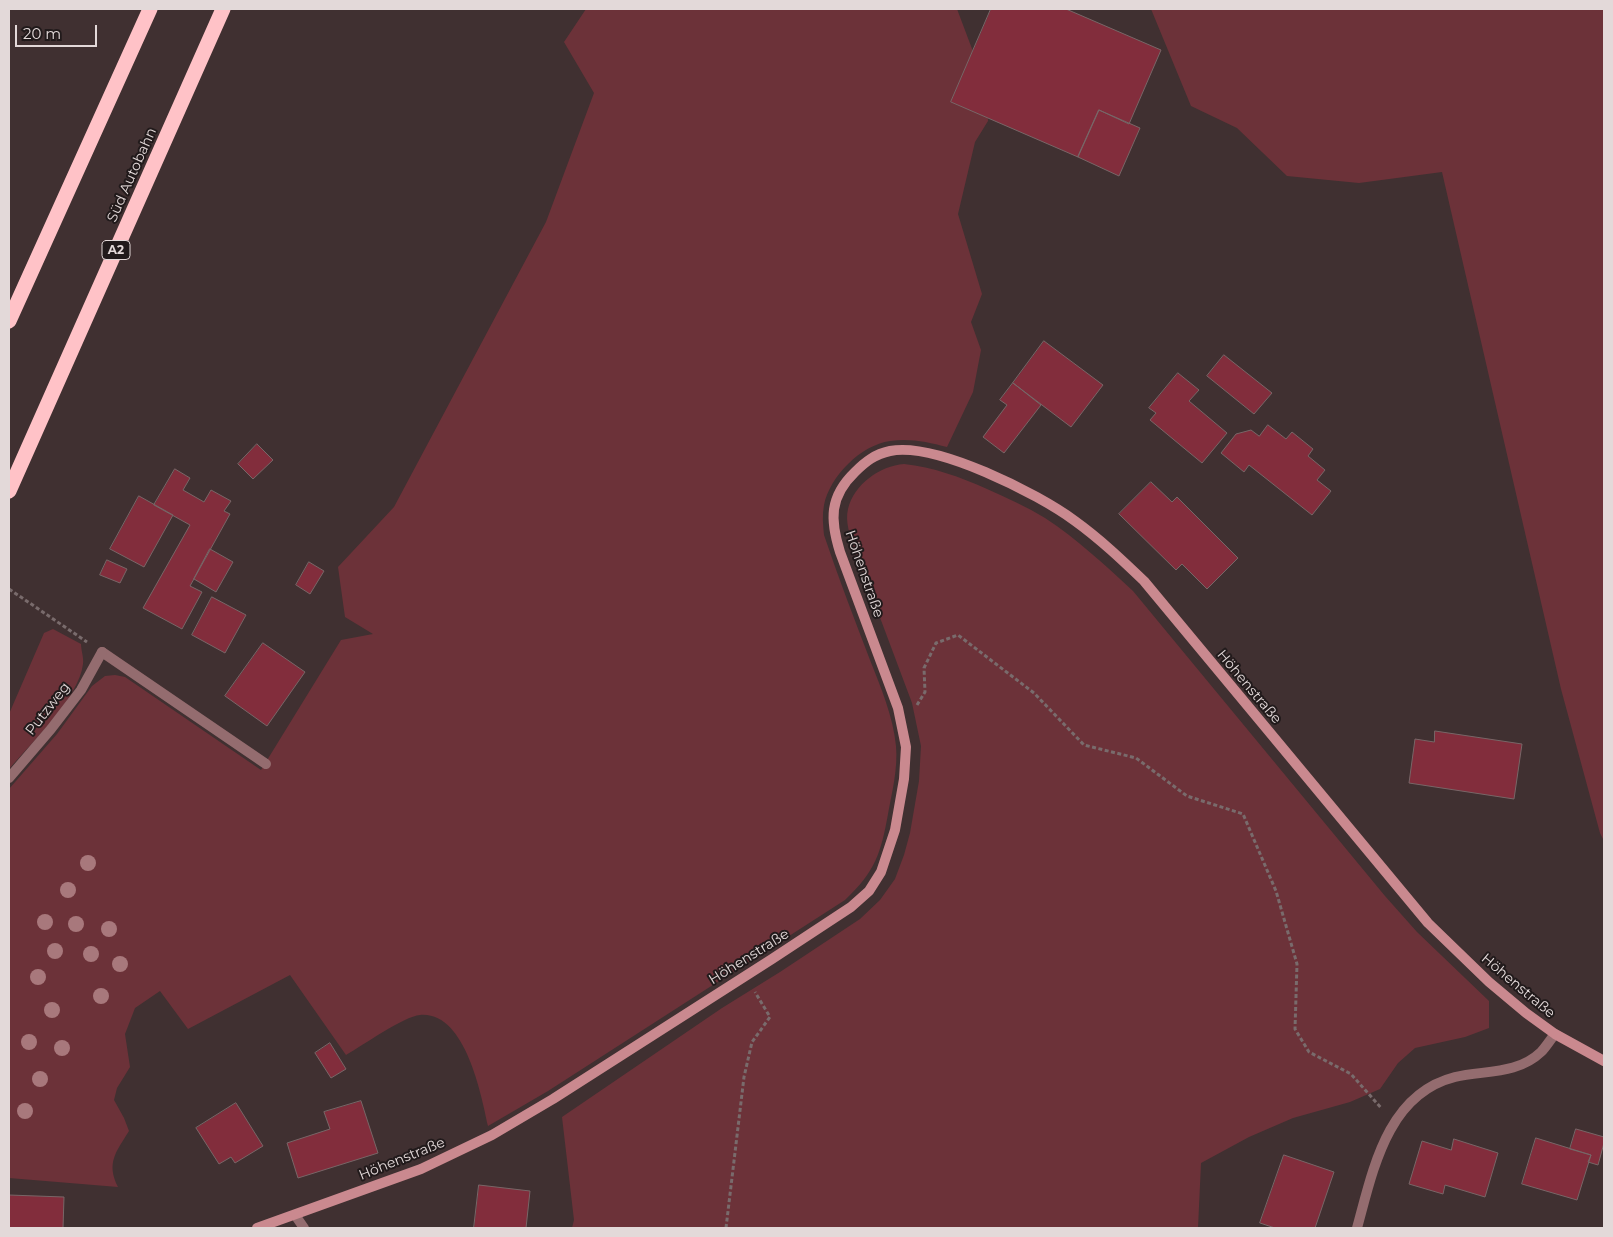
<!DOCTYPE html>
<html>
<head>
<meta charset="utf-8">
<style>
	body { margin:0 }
	#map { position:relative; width:1613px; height:1237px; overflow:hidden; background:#403031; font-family:Montserrat,sans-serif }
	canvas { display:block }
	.frame { position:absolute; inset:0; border:10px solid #e3d9d9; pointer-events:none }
	.scale { position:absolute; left:15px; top:25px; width:82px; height:22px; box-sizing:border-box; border:2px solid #e3d9d9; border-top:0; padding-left:6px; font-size:15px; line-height:18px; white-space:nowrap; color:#e3d9d9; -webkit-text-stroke:4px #211a1b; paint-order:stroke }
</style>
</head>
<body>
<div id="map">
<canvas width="1613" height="1237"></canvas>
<div class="frame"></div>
<div class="scale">20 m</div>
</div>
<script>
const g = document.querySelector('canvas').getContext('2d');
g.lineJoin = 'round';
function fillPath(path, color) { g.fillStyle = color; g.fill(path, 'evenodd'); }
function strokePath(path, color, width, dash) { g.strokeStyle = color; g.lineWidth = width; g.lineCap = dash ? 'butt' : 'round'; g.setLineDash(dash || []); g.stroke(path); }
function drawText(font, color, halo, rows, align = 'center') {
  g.font = font + ' Montserrat,sans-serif'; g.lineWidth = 4; g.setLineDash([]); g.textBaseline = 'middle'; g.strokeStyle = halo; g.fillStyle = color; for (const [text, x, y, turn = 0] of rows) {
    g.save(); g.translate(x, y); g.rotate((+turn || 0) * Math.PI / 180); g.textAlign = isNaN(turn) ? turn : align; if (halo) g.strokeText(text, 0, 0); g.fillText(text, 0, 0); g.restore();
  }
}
const green = new Path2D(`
	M586 9H957L986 86 988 121 975 142 958 214 982 294 971 322 981 350 973 392 947 447C928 442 910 438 890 441 861 445 830 476 824 505 822 515 823 525 824 535 838 577 854 618 870 660 881 688 893 716 896 746 898 769 892 792 888 814 881 853 875 872 845 900L548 1091 488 1126C481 1093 465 1011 420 1015 404 1016 362 1046 346 1055L290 975 188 1029 160 991 135 1008 125 1034 130 1067 117 1088 114 1100 124 1118 129 1131C116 1152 106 1163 118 1187L9 1178V789L57 734 92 686 105 676 115 675 125 677 261 770 341 640 373 634 345 617 338 567 394 507 546 222 594 93 564 42Z
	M1151 9H1604V841L1600 833 1561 689 1442 172 1359 183 1287 176 1237 128 1191 106Z
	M904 464C933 467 960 477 987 489 1007 498 1027 507 1045 518 1077 539 1105 565 1133 591L1385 896 1417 932 1489 1001V1028L1465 1037 1415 1048 1398 1063 1380 1089 1350 1102 1293 1118 1249 1137 1201 1163 1198 1228H572L574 1220 562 1117 722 1008 780 972 860 919 880 900 895 879 904 855 910 833 919 781 921 746 912 703 854 548C850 535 845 522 848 509 854 484 880 466 904 464Z
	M53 629 81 644C81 650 84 658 83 664 79 698 31 743 9 769V714L44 633Z`);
const building = new Path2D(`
	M991 9H1066L1161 50 1129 124 1099 110 1078 157 951 102Z
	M1099 110 1140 128 1119 176 1078 157Z
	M1044 341 1103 385 1071 427 1013 383Z
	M1224 355 1272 393 1254 414 1207 376Z
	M1178 373 1199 390 1189 401 1227 433 1202 463 1150 420 1156 413 1149 408Z
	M1013 383 1041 405 1004 453 983 437 1007 405 1000 400Z
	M1268 425 1286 439 1292 432 1313 449 1308 456 1325 470 1317 480 1331 491 1312 515 1249 465 1244 472 1221 453 1236 434 1251 430 1259 436Z
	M257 444 273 460 253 479 238 464Z
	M175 469 190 478 183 490 204 502 211 490 231 501 224 511 230 514 190 586 202 592 182 629 143 608 190 525 154 505Z
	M1151 482 1172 502 1177 497 1238 558 1207 589 1182 564 1176 570 1119 514Z
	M139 496 173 515 144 567 110 549Z
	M210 549 233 562 216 592 194 579Z
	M107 560 127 569 120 583 100 575Z
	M309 562 324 571 310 594 296 585Z
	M212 597 246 615 225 653 192 635Z
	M263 643 305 672 267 726 225 696Z
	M1435 731 1522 744 1514 799 1409 783 1415 739 1434 742Z
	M330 1043 346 1069 331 1078 315 1053Z
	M361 1101 378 1153 298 1178 287 1143 330 1129 324 1112Z
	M236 1103 263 1146 235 1163 231 1157 219 1164 196 1128Z
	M1576 1129 1604 1137V1143L1598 1165 1588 1162 1591 1155 1570 1149Z
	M1536 1138 1591 1155 1577 1200 1522 1184Z
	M1454 1139 1498 1153 1485 1197 1445 1185 1443 1194 1409 1184 1422 1141 1451 1150Z
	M1284 1155 1334 1172 1315 1228H1275L1260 1223Z
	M479 1185 530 1191 526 1228H474Z
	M9 1195 64 1197 63 1228H9Z`);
const path = new Path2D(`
	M9 589 87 642
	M917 705 925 692 924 668 936 643 958 635 1034 693 1084 745 1136 758 1187 796 1243 814 1276 891 1297 964 1295 1029 1309 1052 1351 1074 1382 1109
	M726 1228 744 1077 752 1042 770 1017 755 992`);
const lane = new Path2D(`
	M102 652 266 764
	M295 1215 304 1228`);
const street = new Path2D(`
	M9 778 51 729 81 690 102 652
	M1357 1228C1373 1170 1387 1094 1455 1077 1484 1070 1517 1075 1541 1052 1546 1047 1550 1040 1555 1034`);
const secondary = new Path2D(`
	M257 1228 421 1169 492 1135 553 1099 772 959 851 907 869 891 881 872 895 830 904 779 906 747 898 708 840 552C830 520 829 497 855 472 865 462 875 454 890 451 936 442 1037 493 1075 521 1100 539 1122 560 1144 581L1428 923 1489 982 1526 1013 1555 1034 1604 1061`);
const highway = new Path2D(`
	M9 321 150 9
	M9 491 223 9`);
const trees = [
	[88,863],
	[68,890],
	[45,922],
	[76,924],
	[109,929],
	[55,951],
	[91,954],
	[120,964],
	[38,977],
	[101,996],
	[52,1010],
	[29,1042],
	[62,1048],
	[40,1079],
	[25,1111]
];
const shields = [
	[116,250,28]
];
const shieldNames = [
	["A2",116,250]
];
const streetNames = [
	["Süd Autobahn",132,175,-66],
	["Höhenstraße",864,574,71],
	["Höhenstraße",1249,687,50],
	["Putzweg",48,709,-52],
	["Höhenstraße",749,957,-32],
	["Höhenstraße",1518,986,40],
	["Höhenstraße",402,1159,-22]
];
fillPath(green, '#6c3239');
fillPath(building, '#822d3c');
strokePath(building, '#786667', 1);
strokePath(path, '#796b6c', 3, [4, 2.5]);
strokePath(lane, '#946c6f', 10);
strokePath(street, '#946c6f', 10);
strokePath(secondary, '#ca898f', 10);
strokePath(highway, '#ffc2c7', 15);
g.fillStyle = '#a8787c';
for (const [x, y] of trees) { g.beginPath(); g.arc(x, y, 8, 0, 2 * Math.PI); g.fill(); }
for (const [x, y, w] of shields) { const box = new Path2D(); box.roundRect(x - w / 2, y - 9.5, w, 19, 4); g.fillStyle = '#211a1b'; g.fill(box); strokePath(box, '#e3d9d9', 1); }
drawText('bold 12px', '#e3d9d9', null, shieldNames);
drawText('14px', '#e3d9d9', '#211a1b', streetNames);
</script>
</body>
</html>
